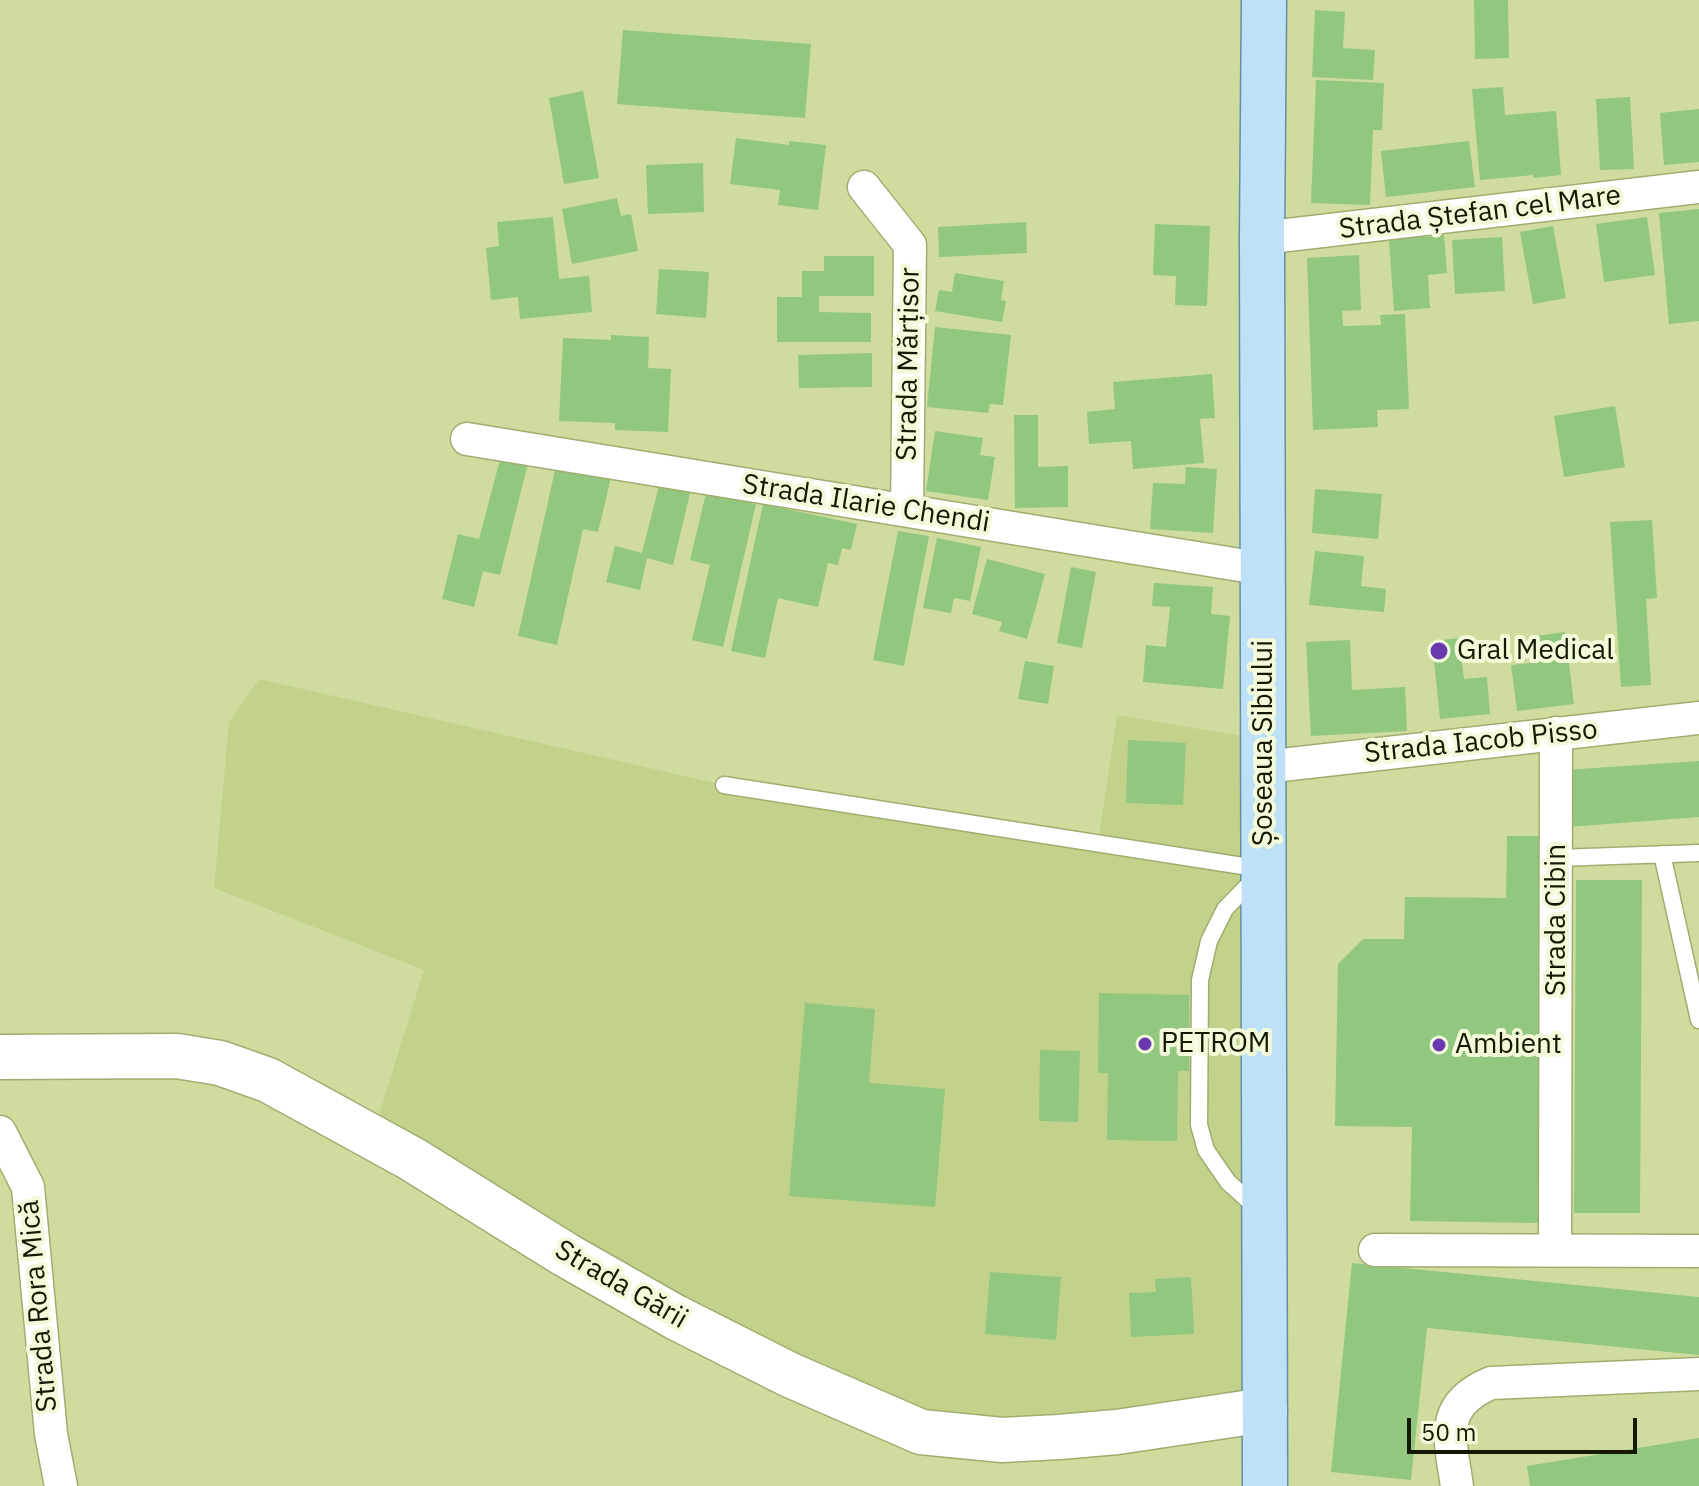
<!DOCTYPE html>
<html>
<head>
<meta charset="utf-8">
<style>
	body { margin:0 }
	#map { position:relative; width:1699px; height:1486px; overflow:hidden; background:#cfdc9e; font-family:"IBM Plex Sans",sans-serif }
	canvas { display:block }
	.scale { position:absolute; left:1407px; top:1418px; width:230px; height:36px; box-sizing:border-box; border:4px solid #151903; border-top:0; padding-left:10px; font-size:24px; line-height:28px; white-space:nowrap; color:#151903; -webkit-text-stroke:6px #f2fada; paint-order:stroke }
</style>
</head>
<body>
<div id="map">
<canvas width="1699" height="1486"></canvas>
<div class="scale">50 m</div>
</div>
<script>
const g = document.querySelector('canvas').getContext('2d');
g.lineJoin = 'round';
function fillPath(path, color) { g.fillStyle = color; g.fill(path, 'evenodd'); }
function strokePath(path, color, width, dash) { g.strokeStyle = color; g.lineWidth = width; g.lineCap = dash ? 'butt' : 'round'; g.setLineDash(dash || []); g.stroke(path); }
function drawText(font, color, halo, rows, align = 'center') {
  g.font = font + ' "IBM Plex Sans",sans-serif'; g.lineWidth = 8; g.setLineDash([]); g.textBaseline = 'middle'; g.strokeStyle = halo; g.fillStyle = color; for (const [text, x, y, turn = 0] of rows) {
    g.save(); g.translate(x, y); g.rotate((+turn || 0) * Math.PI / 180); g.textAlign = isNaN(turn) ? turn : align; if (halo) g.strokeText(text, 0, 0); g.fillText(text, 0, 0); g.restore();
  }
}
const built = new Path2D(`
	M259 679 724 785 1098 843 1117 715 1264 740 1265 1410 921 1432 372 1137 424 970 214 888 229 722Z`);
const building = new Path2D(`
	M1474 0H1508L1509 58 1475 59Z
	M1315 10 1345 12 1343 48 1375 50 1373 80 1312 77Z
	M623 30 811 44 805 118 617 104Z
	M1316 80 1384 83 1382 130H1373L1370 205 1311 203Z
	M1503 87 1505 115 1556 111 1561 175 1533 178V175L1480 180 1472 89Z
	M583 91 599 178 564 184 549 98Z
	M1630 97 1634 169 1600 170 1596 99Z
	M1699 109V162L1664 165 1660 113Z
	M736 138 789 145V141L826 145 818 210 778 205 780 190 730 184Z
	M1469 141 1475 187 1386 197 1381 151Z
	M703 163 704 212 648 214 646 165Z
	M617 198 621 216 631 214 638 251 572 264 562 209Z
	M1699 209V321L1669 324 1659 213Z
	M553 217 559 279 589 276 592 312 520 319 518 297 491 300 486 248 499 246 497 222Z
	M1647 217 1655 275 1604 282 1596 224Z
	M1026 222 1027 253 939 257 938 227Z
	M1155 224 1210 226 1207 306 1175 305 1176 276 1153 275Z
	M1553 226 1566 298 1533 304 1520 232Z
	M1444 235 1447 273 1428 275 1430 308 1394 311 1389 240Z
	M1502 237 1505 291 1455 294 1452 240Z
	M1359 255 1361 310 1342 311 1343 326 1381 325 1380 315 1405 314 1409 409 1377 410 1378 427 1313 430 1307 258Z
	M824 256H874V296H819V312L871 313V342H777V297H802V271H824Z
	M659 269 709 272 706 318 656 314Z
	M955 273 1004 281 1001 300 1006 301 1002 322 935 311 939 290 952 292Z
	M935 327 1011 335 1003 405 990 404 988 413 927 407Z
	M611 335 649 337 648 368 671 369 668 432 615 430V423L559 421 563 338 611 340Z
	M872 353V387L799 388 798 355Z
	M1212 374 1215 418 1200 419 1204 463 1133 469 1131 441 1089 444 1087 412 1115 409 1113 382Z
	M1615 406 1625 467 1564 477 1554 416Z
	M1014 415H1038V467L1068 466V507L1015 508Z
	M935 431 983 438 980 455 995 457 988 500 926 491Z
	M501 456 528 463 500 575 483 571 474 607 442 599 458 534 479 539Z
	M556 466 611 478 598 532 583 529 557 645 518 636Z
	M1186 467 1217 469 1213 533 1150 529 1153 483 1185 484Z
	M659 486 690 493 673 565 647 558 640 590 606 582 615 546 642 553Z
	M1315 489 1382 494 1378 539 1312 533Z
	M706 493 756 504 723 647 692 640 710 565 690 560Z
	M763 504 857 524 851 550 842 548 838 565 828 563 818 607 778 598 765 658 731 651Z
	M1652 520 1657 598 1646 599 1651 685 1621 687 1610 522Z
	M898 531 929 536 904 666 873 660Z
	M937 538 981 547 970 601 954 598 951 613 923 608Z
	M1315 551 1364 556 1361 586 1386 589 1384 612 1309 605Z
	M987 559 1045 574 1027 639 999 631 1002 622 972 614Z
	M1071 567 1096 572 1082 648 1057 643Z
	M1154 583 1213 587 1211 614 1230 616 1223 689 1143 682 1146 645 1166 647 1170 607 1152 606Z
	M1565 632 1574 704 1517 711 1511 665 1539 662 1536 636Z
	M1459 638 1464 679 1487 677 1490 714 1440 719 1432 641Z
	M1350 640 1352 690 1405 687 1407 731 1311 736 1306 642Z
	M1025 661 1054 666 1048 704 1018 699Z
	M1128 740 1186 743 1183 805 1126 803Z
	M1699 761V817L1568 827 1565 770Z
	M1507 836H1545L1539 1223 1410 1221 1412 1127 1335 1126 1338 964 1363 939H1404L1405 897 1506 898Z
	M1576 880H1642L1640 1213H1574Z
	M1099 993 1189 995V1071H1178L1177 1141 1107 1140 1108 1073H1098Z
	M805 1003 875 1009 869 1083 945 1089 935 1207 789 1196Z
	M1040 1050 1080 1051 1078 1122 1039 1121Z
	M1352 1263 1699 1297V1355L1427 1328 1411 1480 1331 1472Z
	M990 1272 1061 1277 1056 1340 985 1334Z
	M1191 1277 1194 1334 1131 1337 1129 1293 1156 1292 1155 1279Z
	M1699 1438V1486H1530L1527 1466Z`);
const service = new Path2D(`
	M724 785 1262 869
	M1662 854 1699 1020
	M1557 858 1699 853
	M1257 876 1225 909 1209 941 1200 980 1199 1125 1206 1150 1228 1182 1259 1210`);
const minor = new Path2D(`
	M864 187 910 245 907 510
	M1262 238 1699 187
	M467 439 1264 569
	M1264 767 1699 718
	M0 1132 28 1187 51 1434 61 1486
	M1375 1250 1699 1251
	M1555 1250 1556 733
	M1457 1486C1450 1439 1438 1405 1491 1383L1699 1374`);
const secondary = new Path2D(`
	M0 1057 177 1056 220 1063 268 1080 412 1159 566 1255 675 1317 790 1375 921 1432 1002 1440 1059 1437 1117 1432 1265 1410`);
const primary = new Path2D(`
	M1264 0 1262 238 1265 1486`);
const markers = [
	[1439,651,10,"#6a38af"],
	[1145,1044,8,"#6a38af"],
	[1439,1045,8,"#6a38af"]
];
const streetNames = [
	["Strada Ștefan cel Mare",1480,213,-7],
	["Strada Mărțisor",909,364,-89],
	["Strada Ilarie Chendi",866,504,9],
	["Strada Iacob Pisso",1481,742,-6],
	["Șoseaua Sibiului",1264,743,-90],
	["Strada Cibin",1557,920,-90],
	["Strada Gării",621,1285,30],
	["Strada Rora Mică",39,1306,-95]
];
const poiNames = [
	["Gral Medical",1457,651],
	["PETROM",1161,1044],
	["Ambient",1455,1045]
];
fillPath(built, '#c3d28b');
fillPath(building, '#91c77f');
strokePath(service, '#a0ad70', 19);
strokePath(minor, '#a0ad70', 35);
strokePath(secondary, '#a0ad70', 47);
strokePath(primary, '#678ea0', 47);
strokePath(service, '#fff', 16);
strokePath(minor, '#fff', 32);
strokePath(secondary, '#fff', 44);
strokePath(primary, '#bee1f8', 44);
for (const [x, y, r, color] of markers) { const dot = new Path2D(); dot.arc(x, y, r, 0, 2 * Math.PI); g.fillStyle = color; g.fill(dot); strokePath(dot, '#f2fada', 3); }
drawText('28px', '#151903', '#f2fada', streetNames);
drawText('28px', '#151903', '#f2fada', poiNames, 'left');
</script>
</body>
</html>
